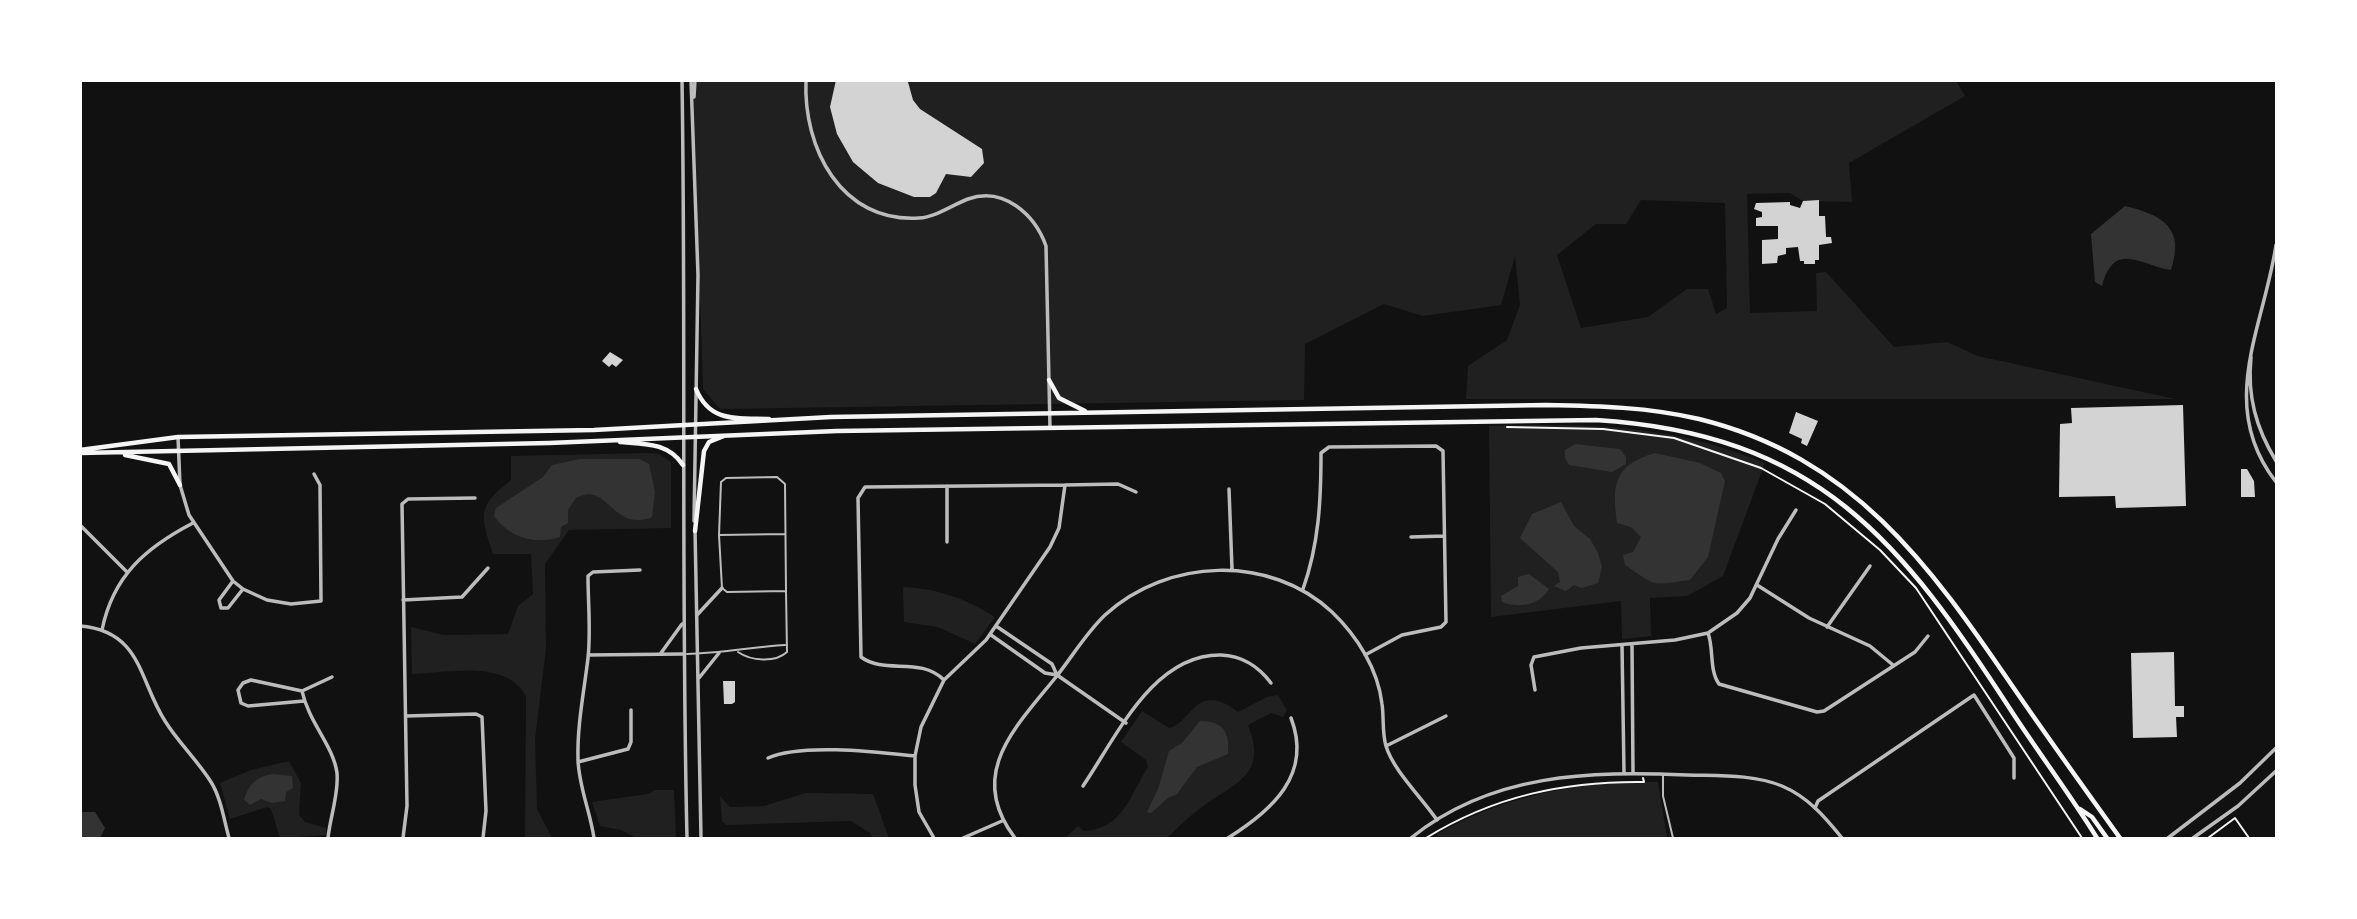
<!DOCTYPE html>
<html>
<head>
<meta charset="utf-8">
<style>
	body { margin:0 }
	#map { position:relative; width:2357px; height:919px; overflow:hidden; background:#111; font-family:"Zilla Slab",serif }
	canvas { display:block }
	.frame { position:absolute; inset:0; border:82px solid #fff; pointer-events:none }
</style>
</head>
<body>
<div id="map">
<canvas width="2357" height="919"></canvas>
<div class="frame"></div>
</div>
<script>
const g = document.querySelector('canvas').getContext('2d');
g.lineJoin = 'round';
function fillPath(path, color) { g.fillStyle = color; g.fill(path, 'evenodd'); }
function strokePath(path, color, width, dash) { g.strokeStyle = color; g.lineWidth = width; g.lineCap = dash ? 'butt' : 'round'; g.setLineDash(dash || []); g.stroke(path); }
const green = new Path2D(`
	M693 81H1956L1965 96 1849 163 1852 202 1803 201 1790 193 1747 194 1750 313 1817 311 1816 273 1826 272 1894 347 1947 342 1978 356 2175 399H1466L1468 366 1507 340 1520 305 1515 256 1501 305 1423 316 1384 304 1305 344 1304 400 720 409 703 389ZM1641 200 1725 203 1727 308 1716 314 1708 289H1687L1648 317 1581 328 1557 255 1596 224H1626Z
	M1489 426C1594 424 1665 423 1765 463L1723 576 1687 596 1650 598 1651 636 1622 639 1621 601 1491 617Z
	M647 453 659 454 671 462V528L569 530 545 564 546 649 535 739 537 809 552 838H525L526 696C506 659 448 673 412 674L411 627 443 635 508 634 518 606 533 594 531 554H493C480 515 477 506 511 480V456Z
	M903 587C938 589 965 598 995 617L975 644 938 627 904 622Z
	M1278 695 1287 710 1283 717 1271 713 1248 725C1266 771 1242 780 1209 802 1193 813 1180 825 1167 838H1065L1078 826 1084 831C1123 829 1130 795 1148 767L1146 760 1121 742 1142 711 1169 728C1191 724 1196 679 1238 712L1267 697Z
	M289 761 301 783 299 815 305 822 326 828V835L280 838 271 809 267 807 230 819 220 783 251 770Z
	M1658 782 1667 838H1439L1437 834C1506 795 1579 781 1658 782Z
	M655 790H674L676 838H636L621 830 600 826 592 802 648 794Z
	M806 793 873 794 889 838H872L870 833 851 821 726 825 722 821 720 796 730 807 764 806Z`);
const water = new Path2D(`
	M2125 206C2163 215 2185 228 2171 270 2142 266 2114 239 2102 286L2095 282 2091 234Z
	M1575 444 1620 449 1626 457V464L1612 472 1569 465 1565 458V450Z
	M1655 453 1700 463 1721 473 1725 481 1708 557 1690 580C1650 585 1659 588 1625 565L1623 555 1633 552 1641 537 1631 527 1617 523C1612 486 1613 465 1655 453Z
	M580 459H639L649 464 655 492 652 517C612 533 608 480 576 498L568 510V523L561 527 560 537C534 545 510 538 494 516L496 508 543 477 552 465Z
	M1561 502 1574 526 1590 539 1598 553 1602 567 1598 583 1582 588 1574 585 1566 591 1554 586 1560 582 1558 572 1520 538 1532 514Z
	M1529 574 1549 589C1540 605 1519 609 1502 602L1501 596 1518 586V577Z
	M1200 721C1223 721 1230 732 1228 754L1197 767 1177 794 1168 798 1151 813 1147 812 1158 789 1169 751 1182 743Z
	M272 774 292 776 293 788 286 792 285 801 272 803 261 799 250 805 244 800C248 785 256 777 272 774Z
	M80 812H95L105 828 100 838 81 837Z`);
const building = new Path2D(`
	M836 80 908 82 913 100 920 109 982 149 984 163 971 177 946 174 936 193 930 197H914L878 183 853 162 837 134 830 107Z
	M1819 200V216H1825L1826 237H1831L1832 243 1819 245V260H1815V264H1804V261H1800L1798 247 1786 248V254L1778 256 1777 263 1762 264V240L1778 239V226H1756V218L1762 217V212L1754 209 1756 203 1790 202V205L1800 208 1803 201Z
	M610 352 623 360 616 367 612 364 609 367 602 361Z
	M2183 405 2186 506 2116 508 2115 496 2059 497 2060 424 2072 423 2071 408Z
	M1796 412 1818 421 1807 446 1801 443 1802 439 1789 433Z
	M2241 469H2247L2254 481 2255 497H2241Z
	M2174 652 2175 706H2184V717H2176L2177 737 2133 738 2131 653Z
	M723 681H735V702L732 704H724Z`);
const path = new Path2D(`
	M1507 427 1603 429 1674 438 1761 468 1825 504 1880 550 1916 588 2082 838
	M1426 838C1494 796 1565 781 1644 782L1643 778
	M2208 838 2235 818 2249 838`);
const service = new Path2D(`
	M719 535 721 482 726 478 777 477 785 484 786 591 727 592 722 588 719 535 785 534
	M738 652C751 661 775 663 787 652L786 591
	M687 654C721 653 752 647 785 645
	M1663 775V796L1673 838`);
const minor = new Path2D(`
	M806 80C803 148 841 223 919 218 936 217 952 205 968 199 1004 186 1035 215 1046 246L1050 428
	M178 437 180 485 189 515 233 581 243 589 267 600 291 604 321 601 320 485 314 474
	M1065 485 1118 484 1136 492
	M947 486V542
	M1229 489 1232 569
	M80 525 126 571
	M1411 537 1444 536
	M233 581 219 600 221 608H228L243 589
	M1757 585 1809 618 1870 646 1893 665
	M1303 589C1319 544 1321 500 1321 453L1329 447 1436 446 1443 451 1446 622 1441 627 1402 635 1365 655
	M403 600 462 597 488 568
	M697 615 722 588
	M80 626C142 631 139 681 165 721 178 742 197 760 211 782 221 798 224 820 229 838
	M996 626 1052 664 1057 675
	M1827 627 1870 566
	M102 630C113 576 145 548 193 523
	M1708 633C1714 649 1709 670 1719 684L1817 712 1824 711 1915 652 1928 636
	M991 635 1045 673 1057 675 1126 723
	M1632 644 1633 773
	M1622 645 1624 773
	M588 655 683 654
	M1535 690 1531 665 1534 657 1581 648 1675 640 1708 633 1737 613 1750 598 1778 539 1796 510
	M302 691 332 677
	M304 701 248 706 241 703 238 690 243 683 251 680 302 691C309 723 333 745 337 773 339 793 330 818 328 838
	M406 716 476 714 482 717 486 811 483 838
	M1386 746 1446 716
	M768 758C801 743 877 752 915 756
	M578 762 628 749 631 742V710
	M1083 786C1117 736 1153 654 1221 655 1243 656 1258 666 1271 683
	M1815 808 1818 801 1974 695 2014 758V778
	M403 838 407 806 402 504 408 499 475 498
	M594 838C590 811 579 787 578 760 577 725 584 692 588 658 591 631 588 603 588 576L593 572 640 570
	M934 838 919 812 915 785V756L921 727 944 680 986 640 1050 547 1059 528 1065 485 865 487 858 498 861 657C885 675 920 656 944 680
	M963 838 1002 821
	M1015 838C966 774 1015 728 1056 677 1072 657 1086 633 1105 615 1167 558 1270 554 1332 612 1357 636 1378 669 1382 704 1384 717 1382 733 1386 746 1393 770 1422 798 1437 820
	M1228 838C1271 811 1313 775 1291 718`);
const tertiary = new Path2D(`
	M682 80C686 333 681 586 687 838
	M691 80 698 275 694 521
	M694 97 695 80
	M2276 245C2264 327 2216 405 2276 482
	M2251 357C2247 396 2256 428 2276 461
	M695 529 701 838
	M661 653 682 624
	M699 678 719 653
	M1411 838C1491 773 1590 771 1687 775 1718 776 1753 774 1782 786 1808 797 1825 817 1842 838
	M2168 838 2240 783 2276 748
	M2193 838 2238 806 2276 771`);
const secondary = new Path2D(`
	M1049 380 1059 398 1085 411
	M696 389C710 423 737 418 769 419
	M620 442C644 444 668 442 683 465
	M80 450 178 437 594 430 831 417 1546 405C1598 406 1648 407 1699 419 1853 457 1929 564 2013 687 2048 738 2084 788 2120 838
	M80 453 549 443 837 431 1596 420C1818 434 1901 540 2014 715 2041 756 2071 796 2097 838
	M125 455 169 464 180 485
	M695 531 704 451 709 442 724 436
	M2080 809 2092 817 2107 838`);
fillPath(green, '#202020');
fillPath(water, '#333');
fillPath(building, '#d3d3d3');
strokePath(path, '#f5f5f5', 2);
strokePath(service, '#bcbcbc', 2);
strokePath(minor, '#bcbcbc', 3.5);
strokePath(tertiary, '#bcbcbc', 3.5);
strokePath(secondary, '#f5f5f5', 4.5);
</script>
</body>
</html>
